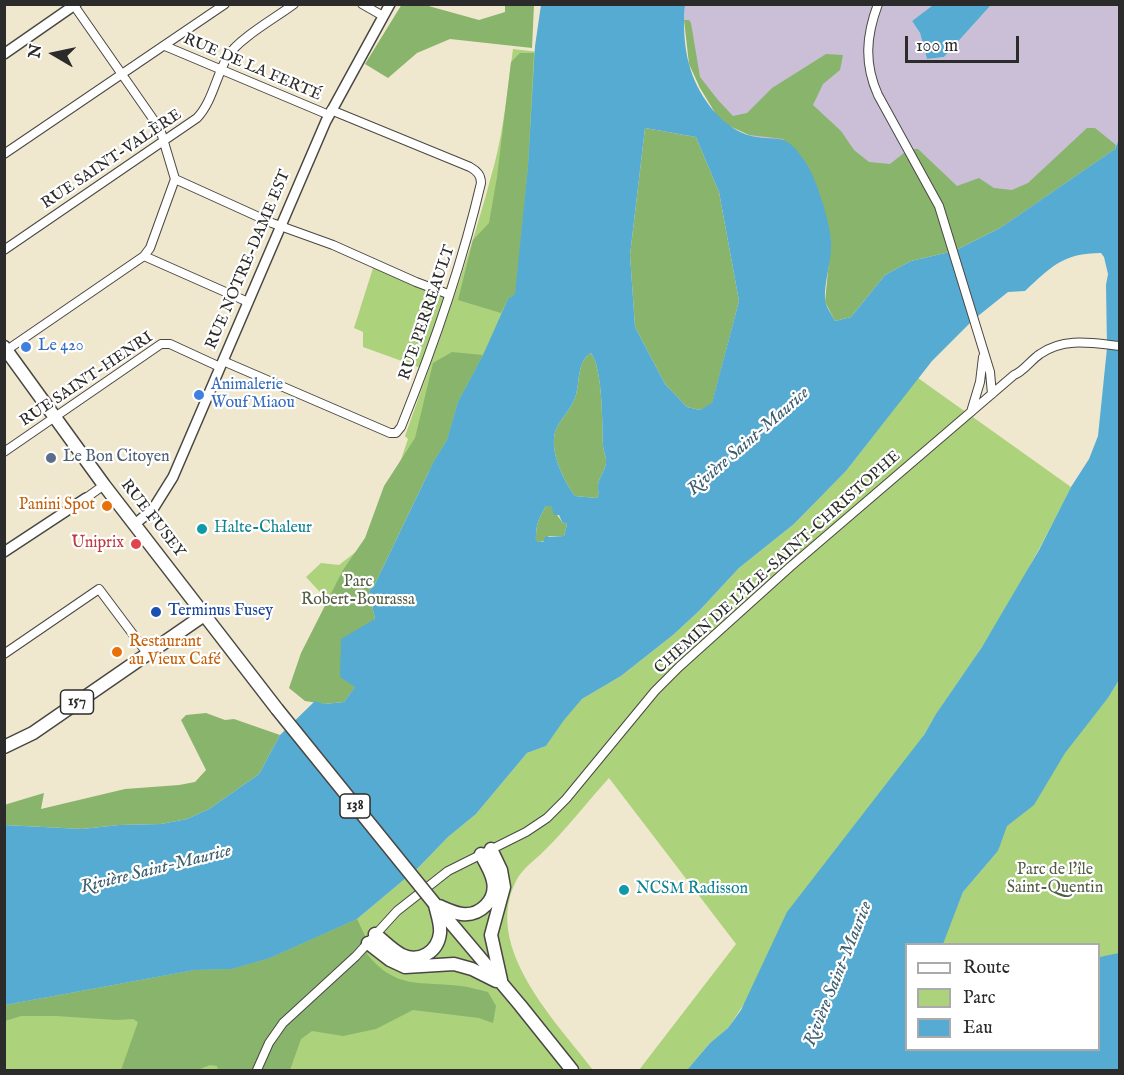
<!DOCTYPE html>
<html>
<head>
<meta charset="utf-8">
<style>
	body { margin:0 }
	#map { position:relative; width:1124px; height:1075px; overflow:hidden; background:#f0e8ce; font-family:"IM FELL English",serif }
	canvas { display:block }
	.frame { position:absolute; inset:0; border:6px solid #2b2b2b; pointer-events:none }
	.legend { position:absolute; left:905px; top:943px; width:195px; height:108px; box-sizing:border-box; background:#fff; border:2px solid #aaa; margin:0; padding:8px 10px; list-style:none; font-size:18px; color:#2b2b2b }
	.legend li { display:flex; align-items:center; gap:12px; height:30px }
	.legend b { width:30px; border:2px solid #aaa }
	.north { position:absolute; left:24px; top:24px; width:60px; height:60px; -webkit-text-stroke:4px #fff; paint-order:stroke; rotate:279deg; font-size:16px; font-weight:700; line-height:24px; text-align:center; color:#2b2b2b }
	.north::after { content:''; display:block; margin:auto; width:21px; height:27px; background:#2b2b2b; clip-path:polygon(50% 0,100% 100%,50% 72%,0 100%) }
	.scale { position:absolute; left:905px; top:36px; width:114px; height:27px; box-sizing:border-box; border:3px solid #2b2b2b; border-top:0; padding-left:8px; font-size:18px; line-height:21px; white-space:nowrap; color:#2b2b2b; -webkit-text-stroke:4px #fff; paint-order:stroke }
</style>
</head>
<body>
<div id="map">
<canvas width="1124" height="1075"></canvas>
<div class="frame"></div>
<ul class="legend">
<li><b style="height:8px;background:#fff"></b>Route</li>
<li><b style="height:16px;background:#acd27c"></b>Parc</li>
<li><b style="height:16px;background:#56abd2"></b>Eau</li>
</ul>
<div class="north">N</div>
<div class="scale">100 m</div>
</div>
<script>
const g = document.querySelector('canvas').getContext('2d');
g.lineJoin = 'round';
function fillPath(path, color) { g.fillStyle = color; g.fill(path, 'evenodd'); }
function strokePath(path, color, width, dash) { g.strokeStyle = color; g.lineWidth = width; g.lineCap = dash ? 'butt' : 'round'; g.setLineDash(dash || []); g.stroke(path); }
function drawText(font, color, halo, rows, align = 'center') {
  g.font = font + ' "IM FELL English",serif'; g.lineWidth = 4.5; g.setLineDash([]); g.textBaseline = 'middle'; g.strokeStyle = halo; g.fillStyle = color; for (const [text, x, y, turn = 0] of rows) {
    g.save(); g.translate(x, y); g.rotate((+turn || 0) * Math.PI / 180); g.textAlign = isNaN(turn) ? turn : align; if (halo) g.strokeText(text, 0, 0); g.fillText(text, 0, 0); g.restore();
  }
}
const industrial = new Path2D(`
	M685 5H933L912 21 920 33 927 59 944 57 991 5H1119V139L1115 149 1000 228 749 135 700 88 684 20Z`);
const green = new Path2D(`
	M513 49 539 52 519 294 449 445 329 602 306 577 321 563 339 565 366 544 387 501 408 439 405 436C437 346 471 255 495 162 504 127 508 85 513 49Z
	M373 268 448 297 421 368 363 347V332L354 328Z
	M918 378 1071 487C1044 541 1015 595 982 647 963 677 941 704 924 735L728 1028 710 1043 687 1070H639L736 944 609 778C588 801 569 826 548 847 538 858 522 868 516 881 482 948 556 1021 593 1070H5V1005L195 970 357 919 418 868 448 837 476 814 527 753 546 746 564 719 582 699 621 676 673 635 699 611 739 568 794 524 846 471Z
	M1119 680V982L1103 956 1099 957 1098 944H942L963 892 998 851 1005 803 1076 738 1108 698Z`);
const forest = new Path2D(`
	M402 4 425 5 479 20 505 12V5H534L532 48 450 39 417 53 388 78 365 64Z
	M684 20H689L691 23 700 77 718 100 733 116 747 113 772 88 826 54 843 55 840 70 823 84 813 105 841 131 854 150 869 162 890 164 909 149H918L957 186 979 178 994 188 1012 190 1028 183 1087 128H1095L1116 145 1115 149 1000 228 954 251 911 261 885 275 851 317 835 321 825 302 831 240 783 139 749 135 727 125 717 116 700 88 689 64Z
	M520 53H534L528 166 517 283 515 294 508 299 501 313 458 300 473 240 489 223 497 177 511 62Z
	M645 128 696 137 719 192 739 301 712 404 700 410 687 407 665 384 635 327 630 255Z
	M452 352 483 355 458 402 447 440 434 461 374 586 369 591 375 619 356 686 344 702 324 704 305 701 289 688 301 653 343 570 365 538 384 486 415 438 433 363Z
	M591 353C603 369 602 424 603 445 603 451 607 457 606 463 604 474 595 482 599 493L597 498 575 496C563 480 547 447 557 427 563 416 572 408 576 395 580 381 577 361 591 353Z
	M546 506H551L562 522 567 524 564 536H549C544 541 542 543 536 541 536 524 538 520 546 506Z
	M206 713 225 720 234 719 280 735 259 774 209 809 187 819 161 824 119 825 82 829 5 825 4 805 44 793 41 809 125 789 179 785 195 782 206 770 181 720 186 715Z
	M357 919 369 944 367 954C396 990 420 981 461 986 470 987 479 990 488 992L496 1006 493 1023 479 1018 413 1010 376 1029 343 1036 312 1031 301 1039 290 1070H218L217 1066 210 1065 198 1070H121L138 1022 133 1019 117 1020 56 1016H21L5 1021V1005L195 970 232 969 270 958Z`);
const water = new Path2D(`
	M541 5H685C683 23 684 46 689 64 696 92 719 126 748 135 780 144 783 128 806 163 816 177 830 223 831 241 832 261 824 281 825 300 826 307 832 315 835 321L851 317 885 275 911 261 954 251 1000 228 1115 149 1119 139V680L1108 698 1065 753 1034 805 1007 826 998 851 963 892 943 944H906V1050H1098L1099 957 1119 953V1070H687L710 1043 728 1028 741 1010 787 912 924 735 936 714 982 647 1039 550 1071 487 1089 459 1098 436 1107 348 1106 285 1108 274 1104 257 1101 253C1063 253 1051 267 1025 291L1008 292 973 320 932 361 846 471 794 524 739 568 699 611 673 635 621 676 582 699 564 720 546 746 527 753 476 814 448 837 418 868 357 919 270 958 232 969 195 970 5 1005 4 825 82 829 119 825 161 824 187 819 209 809 259 774 280 735 315 701 324 704 344 702 355 687 340 677 341 639 375 619 369 591 374 586 434 461 447 440 458 402 483 355 508 299 515 294 528 166 535 46ZM645 128 696 137 719 192 739 301 712 403 700 410 687 407 665 384 635 327 630 255ZM591 353C603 369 602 424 603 445 603 451 607 457 606 463 604 474 595 482 599 493L597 498 575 496C563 480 547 447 557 427 563 416 572 408 576 395 580 381 577 361 591 353ZM546 506H551L554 515H559L562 522 567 524 564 536 545 537 543 542 536 541C536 524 538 520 546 506Z
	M933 5V4L991 5 944 57 927 59 920 33 912 21Z`);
const minor = new Path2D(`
	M73 4 160 129 175 179 272 223 333 245 416 282 448 294
	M362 4 383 16
	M878 4C866 36 864 64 878 95L939 206 990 372 992 394
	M165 46 329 115
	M4 154 225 4
	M4 250 197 118C213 101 216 75 228 56 238 39 277 17 294 4
	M144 256 150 248 175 179
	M4 352 144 256 248 302
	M223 361 390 433H396L401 427C432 350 462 265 481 183 481 175 477 171 470 167L331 110
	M971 412 980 382 983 357
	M4 452 161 344H170L220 367
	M86 498 104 485
	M4 654 99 589 147 653
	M257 1070 269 1043 283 1023 356 956 397 911 448 871 526 832 547 818 566 799 655 691 679 667 790 567 1014 375C1023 372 1031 360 1040 354 1064 337 1092 343 1120 346`);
const tertiary = new Path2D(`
	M4 54 76 4
	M135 524 153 509 173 477 326 121 390 4
	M4 552 86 498`);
const primary = new Path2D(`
	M4 347 104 485 277 709
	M4 747 33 733 204 615
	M491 849 501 870 504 887 491 935 501 980
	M434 903 520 1005 572 1070
	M439 906C446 909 454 913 462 914 480 916 497 900 493 881 491 871 485 863 481 854
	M375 934C384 941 392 950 402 955 419 963 438 952 440 933 441 924 437 914 435 905
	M368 943 390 960 405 967 454 964 472 969 496 981`);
const primaryBridge = new Path2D(`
	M277 709 434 903`);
const markers = [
	[26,347,6,"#3f7fe0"],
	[199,395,6,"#3f7fe0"],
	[51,458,6,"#5c6f8a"],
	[107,506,6,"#e8710a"],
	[202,529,6,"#0f9aa8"],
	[136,544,6,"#e0444e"],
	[156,612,6,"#1a4fb4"],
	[117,652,6,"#e8710a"],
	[624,890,6,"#0f9aa8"]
];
const shields = [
	[77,702,33],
	[355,806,30]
];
const shieldNames = [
	["157",77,702],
	["138",355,806]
];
const streetNames = [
	["RUE DE LA FERTÉ",252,68,23],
	["RUE SAINT-VALÈRE",112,160,-34],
	["RUE NOTRE-DAME EST",249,260,-67],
	["RUE PERREAULT",428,313,-71],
	["RUE SAINT-HENRI",87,380,-34],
	["RUE FUSEY",152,519,52],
	["CHEMIN DE L'ÎLE-SAINT-CHRISTOPHE",778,563,-42]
];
const shopNames = [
	["Le 420",38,347],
	["Animalerie",211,386],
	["Wouf Miaou",211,404]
];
const serviceNames = [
	["Le Bon Citoyen",63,458]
];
const foodNames = [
	["Panini Spot",95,506],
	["Restaurant",129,643,"left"],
	["au Vieux Café",129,661,"left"]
];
const cultureNames = [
	["Halte-Chaleur",214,529],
	["NCSM Radisson",636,890]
];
const healthNames = [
	["Uniprix",124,544]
];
const parkNames = [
	["Parc",358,583],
	["Robert-Bourassa",358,601],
	["Parc de l'île",1055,871],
	["Saint-Quentin",1055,889]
];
const transitNames = [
	["Terminus Fusey",168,612]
];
const waterNames = [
	["Rivière Saint-Maurice",749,442,-41],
	["Rivière Saint-Maurice",156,870,-14],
	["Rivière Saint-Maurice",839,974,-68]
];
fillPath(industrial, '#cabfd6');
fillPath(green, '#acd27c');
fillPath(forest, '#89b46c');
fillPath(water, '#56abd2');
strokePath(minor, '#494743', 10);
strokePath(tertiary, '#494743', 12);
strokePath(primary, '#494743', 15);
strokePath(minor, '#fff', 8);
strokePath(tertiary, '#fff', 9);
strokePath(primary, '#fff', 12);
strokePath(primaryBridge, '#494743', 15, []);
strokePath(primaryBridge, '#fff', 12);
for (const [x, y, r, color] of markers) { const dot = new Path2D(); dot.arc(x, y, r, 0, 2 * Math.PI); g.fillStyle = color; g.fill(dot); strokePath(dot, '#fff', 2); }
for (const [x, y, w] of shields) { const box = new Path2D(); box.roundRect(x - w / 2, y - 12, w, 24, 4.5); g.fillStyle = '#fff'; g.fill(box); strokePath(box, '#2b2b2b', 1.5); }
drawText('bold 15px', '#2b2b2b', null, shieldNames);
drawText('16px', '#2b2b2b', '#fff', streetNames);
drawText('16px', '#366cbe', '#fff', shopNames, 'left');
drawText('16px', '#4e5e75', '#fff', serviceNames, 'left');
drawText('16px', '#c56008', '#fff', foodNames, 'right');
drawText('16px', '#0d838f', '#fff', cultureNames, 'left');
drawText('16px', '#be3a42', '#fff', healthNames, 'right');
drawText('16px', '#525d43', '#fff', parkNames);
drawText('16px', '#164399', '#fff', transitNames, 'left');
drawText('italic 18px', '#3c5e6e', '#fff', waterNames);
</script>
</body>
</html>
